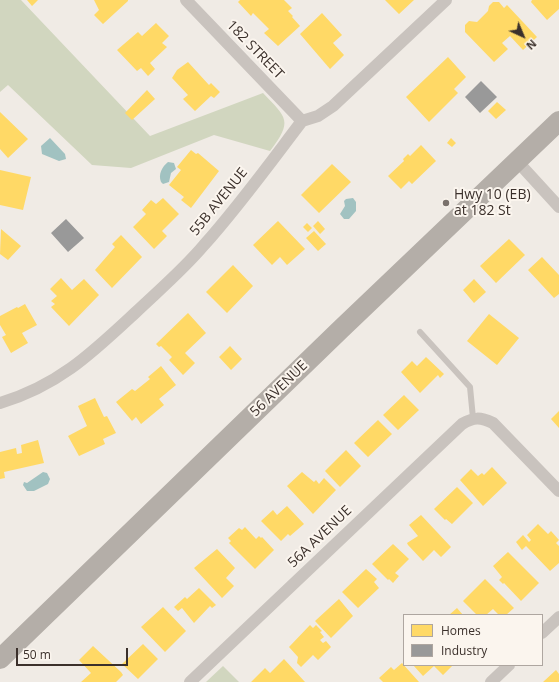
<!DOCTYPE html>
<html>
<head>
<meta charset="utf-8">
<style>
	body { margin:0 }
	#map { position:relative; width:559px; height:682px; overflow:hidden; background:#f0ebe5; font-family:"Open Sans",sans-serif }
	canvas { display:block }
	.legend { position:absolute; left:403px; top:614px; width:140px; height:52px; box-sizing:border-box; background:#fbf5ee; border:1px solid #aea6a0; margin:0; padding:5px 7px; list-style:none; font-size:12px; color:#3b302b }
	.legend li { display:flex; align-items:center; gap:8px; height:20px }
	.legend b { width:20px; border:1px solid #aea6a0 }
	.north { position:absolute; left:503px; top:16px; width:40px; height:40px; -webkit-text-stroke:3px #fbf5ee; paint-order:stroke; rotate:136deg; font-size:11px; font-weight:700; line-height:16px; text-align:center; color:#3b302b }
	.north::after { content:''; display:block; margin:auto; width:14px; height:18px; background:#3b302b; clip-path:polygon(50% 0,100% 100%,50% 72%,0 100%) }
	.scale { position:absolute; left:16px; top:648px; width:112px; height:18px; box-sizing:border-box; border:2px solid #3b302b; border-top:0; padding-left:5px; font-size:12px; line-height:14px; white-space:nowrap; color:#3b302b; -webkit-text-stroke:3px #fbf5ee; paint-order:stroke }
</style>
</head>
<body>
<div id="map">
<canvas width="559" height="682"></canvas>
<ul class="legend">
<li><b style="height:11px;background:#ffd966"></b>Homes</li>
<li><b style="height:11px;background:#999"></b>Industry</li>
</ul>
<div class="north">N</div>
<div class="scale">50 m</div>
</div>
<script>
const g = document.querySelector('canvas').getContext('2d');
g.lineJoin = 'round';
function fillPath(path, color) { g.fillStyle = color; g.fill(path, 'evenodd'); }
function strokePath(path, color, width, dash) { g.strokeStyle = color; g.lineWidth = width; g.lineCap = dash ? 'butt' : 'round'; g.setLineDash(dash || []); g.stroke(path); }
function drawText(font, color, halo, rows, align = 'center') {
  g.font = font + ' "Open Sans",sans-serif'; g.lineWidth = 4; g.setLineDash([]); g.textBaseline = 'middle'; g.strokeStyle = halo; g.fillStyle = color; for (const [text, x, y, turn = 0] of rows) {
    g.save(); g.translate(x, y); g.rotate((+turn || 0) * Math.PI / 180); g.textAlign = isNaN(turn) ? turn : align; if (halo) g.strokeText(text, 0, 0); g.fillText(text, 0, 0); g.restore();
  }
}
const green = new Path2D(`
	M0 0H21L150 136 263 93C287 118 293 121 270 151L214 135 131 168 92 165 8 85 0 92Z
	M223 666 239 682H206Z`);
const water = new Path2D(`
	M50 138 65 154 66 159 59 161 42 154 41 146Z
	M168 162 174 163 176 169 171 173 169 182 163 184 161 182C158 174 162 167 168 162Z
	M353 198 356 202V211L349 219H344L340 214 345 206 344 201 346 199Z
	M43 472 47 473 50 479 48 484 34 491H27L23 485 24 482 27 483Z`);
const homes = new Path2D(`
	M27 0H38L32 6Z
	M94 0H128V1L103 24 94 15 99 10Z
	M240 0H284L292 8 288 11 293 16 292 17 300 26 278 46 264 33 269 29 253 13 251 16 238 2Z
	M385 0H414L399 14Z
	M532 0H559V9L547 20 531 2Z
	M493 2H499L504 8 507 5 537 37 523 50 510 36 502 43 508 49 494 62 465 32V25L469 21 477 22 488 11 489 6Z
	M322 13 342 35 333 43 344 55 330 69 300 34Z
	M156 23 169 36 162 43 167 47 150 63 155 69 148 76 141 68 137 71 117 50 138 32 142 36Z
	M448 57 466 77 454 89 458 93 429 122 406 97Z
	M188 62 209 85 211 83 220 92 214 98 211 96 195 111 183 99 188 95 172 78 177 70Z
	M147 90 155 99 132 120 125 113Z
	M497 102 506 110 496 119 488 111Z
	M0 112 28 139 8 158 0 149Z
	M451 138 456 143 452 147 447 143Z
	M421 145 436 161 412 184 409 181 401 189 388 176 404 161 403 159 408 154 410 156Z
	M191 150 196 154 198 153 219 171 191 208 181 200 184 197 169 185 181 170 177 167Z
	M332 164 351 182 319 213 301 195Z
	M0 170 31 177 23 210 0 205Z
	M163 198 179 214 162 231 167 236 154 249 133 227 146 214 142 210 151 200 156 204Z
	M278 221 305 249 287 265 280 257 272 265 253 245Z
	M318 221 325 229 320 234 313 226Z
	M307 223 312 228 308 232 303 227Z
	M1 229 21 246 8 260 0 254Z
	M314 231 326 244 318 251 306 238Z
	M121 235 142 257 112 288 95 270 115 247 112 244Z
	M509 239 525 255 496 283 480 266Z
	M542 257 559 275V294L554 298 528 270Z
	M233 265 253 286 227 313 206 292Z
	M61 278 72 290 84 279 99 295 69 326 51 307 55 304 51 301 57 296 50 289Z
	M474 279 486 292 474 303 463 290Z
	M25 304 37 325 22 333 28 343 11 353 2 337 6 335 0 325V316L17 307 18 308Z
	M188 313 206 333 185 353 195 363 183 375 169 360 172 357 161 346 159 347 156 344Z
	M489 314 519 338 497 365 467 341Z
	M230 346 242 359 231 370 219 357Z
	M426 357 444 374 440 378 438 375 420 393 401 372 412 361 417 366Z
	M161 366 176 385 159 399 164 405 141 424 136 417 132 421 116 402 132 389 135 391 150 379 148 377Z
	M404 395 419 410 398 430 383 415Z
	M95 398 104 417 107 416 116 433 103 439 105 444 79 456 68 436 87 426 78 406Z
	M559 411V428L551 419Z
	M378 420 392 434 368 457 354 443Z
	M38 440 44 463 4 472 5 478 0 479V452L16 448 17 454 22 453 21 445Z
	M346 450 361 466 340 487 325 471Z
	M492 467 507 483 483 506 460 480 471 469 478 476 482 473 484 475Z
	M302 472 314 482 316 480 319 484 324 478 336 490 313 514 287 486Z
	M457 487 473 503 452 524 446 519 445 520 434 509Z
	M287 506 304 524 290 536 288 534 281 541 261 521 273 510 277 515Z
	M421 515 451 547 441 557 434 550 423 561 408 545 407 543 418 536 409 525Z
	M538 524 548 534 551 531 559 540 556 543 559 546V563L550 571 526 546 522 550 516 542 523 535 529 542 531 540 527 535Z
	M245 527 256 539 259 536 261 538 262 537 274 550 255 569 229 543 231 541 228 538 239 528 242 530Z
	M393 544 409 559 395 573 399 576 393 583 389 579 388 580 372 564Z
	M217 549 235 568 226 578 234 586 222 598 194 568Z
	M508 552 539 583 521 601 504 583 503 584 499 580 502 577 493 566Z
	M366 569 377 579 374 582 379 588 358 608 342 592Z
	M485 579 514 608 506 615H499L493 609 486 615H477L463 601Z
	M199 588 216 605 212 608 210 606 194 623 182 608 178 611 174 607 185 597 187 599Z
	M339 599 353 616 331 638 315 621Z
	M163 607 186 631 165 652 141 627Z
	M457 608 463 615H449Z
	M310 625 313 628 316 625 322 631 320 632 324 637 320 640 323 643 326 641 331 647 318 660 313 655 301 667 297 663 298 657 289 647Z
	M143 644 158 659 138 679 122 664Z
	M93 646 121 672 123 675 116 682H81L91 673 79 660Z
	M284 659 305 682H251L265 668 270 673Z
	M402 663 419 682H383L379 678 391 667 394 670Z
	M413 665H453L443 675 434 666 423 676Z
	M556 670 559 674V682H543Z`);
const industry = new Path2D(`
	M481 81 497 97 480 113 465 97Z
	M66 219 84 238 68 252 51 233Z`);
const service = new Path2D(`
	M420 332 470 387 473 418`);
const minor = new Path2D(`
	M186 0 302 121
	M517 161 559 207
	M0 403C58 386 92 353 135 313 158 291 183 270 204 245 239 206 270 163 302 121L318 116 333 106 446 0
	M542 633 559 617
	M190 682 462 424C474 417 480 417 493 423L559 491
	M491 682 509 665`);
const trunk = new Path2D(`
	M0 659 341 329 559 121`);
const markers = [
	[446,203,4,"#7a716c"]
];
const streetNames = [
	["182 STREET",255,50,46],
	["55B AVENUE",219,202,-51],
	["56 AVENUE",279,389,-44],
	["56A AVENUE",320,537,-44]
];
const poiNames = [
	["Hwy 10 (EB)",454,195],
	["at 182 St",454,211]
];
fillPath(green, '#d1d6bf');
fillPath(water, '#a1c2c1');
fillPath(homes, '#ffd966');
fillPath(industry, '#999');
strokePath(service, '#c9c3be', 6);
strokePath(minor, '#c9c3be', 12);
strokePath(trunk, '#b4aea8', 20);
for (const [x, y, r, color] of markers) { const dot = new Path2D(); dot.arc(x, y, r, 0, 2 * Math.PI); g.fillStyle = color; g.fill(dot); strokePath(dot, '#fbf5ee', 1.5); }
drawText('14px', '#3b302b', '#fbf5ee', streetNames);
drawText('14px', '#3b302b', '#fbf5ee', poiNames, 'left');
</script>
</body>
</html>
